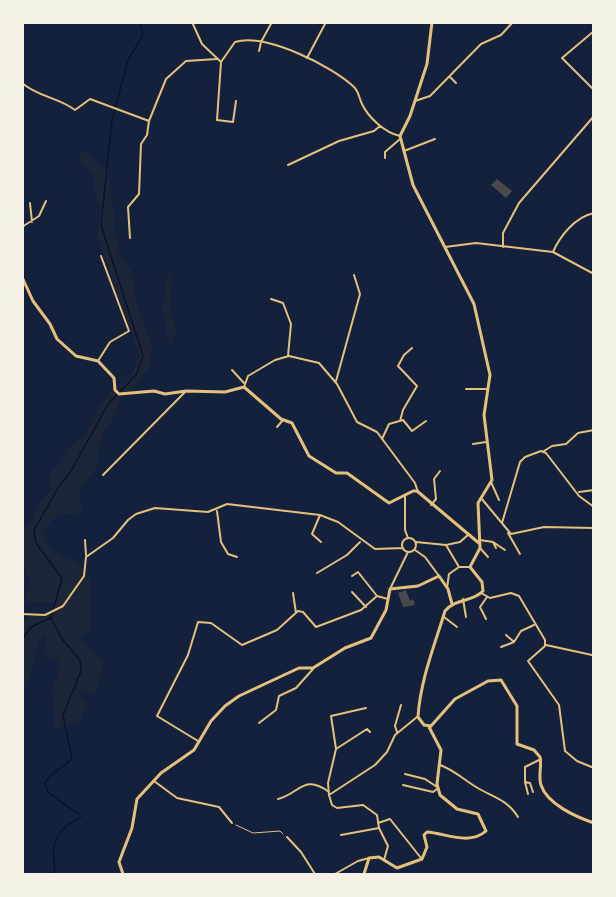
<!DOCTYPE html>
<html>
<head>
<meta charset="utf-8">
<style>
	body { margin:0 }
	#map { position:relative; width:616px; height:897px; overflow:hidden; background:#14213d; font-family:Manrope,sans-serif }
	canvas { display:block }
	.frame { position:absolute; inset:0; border:24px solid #f6f1e7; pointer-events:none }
</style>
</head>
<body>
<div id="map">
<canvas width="616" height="897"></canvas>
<div class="frame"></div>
</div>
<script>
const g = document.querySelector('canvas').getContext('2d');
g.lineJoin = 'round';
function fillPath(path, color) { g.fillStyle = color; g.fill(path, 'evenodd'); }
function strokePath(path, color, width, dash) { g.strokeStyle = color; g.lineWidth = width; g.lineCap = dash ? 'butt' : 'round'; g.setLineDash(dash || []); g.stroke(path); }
const green = new Path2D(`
	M78 148 94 158 108 172 118 250 131 270 137 304 152 346 149 368 132 390 123 392 119 385 131 377 140 356 97 236 101 209 94 194 95 176 81 163Z
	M169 267 173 279 169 306 177 330 170 348 162 309Z
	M113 388 121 398 115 416 105 429 99 446 97 467 79 490 82 513C62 513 51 515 43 535 50 561 83 554 90 581 93 596 90 617 90 633H83L80 638 103 662 98 691 89 696 82 690 80 694 87 703 80 720 55 729 52 689 60 668 57 659 50 660 45 647 46 639 43 635C32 652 36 678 23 692L22 624 29 615 50 614 54 603 27 602 26 593 30 581 23 566V527L34 521 37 504 51 491 50 474 54 467 61 464 69 447 85 435 98 408Z`);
const stream = new Path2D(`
	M22 639 31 627 50 618
	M55 874C53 855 50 842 66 826 71 821 77 822 81 816L49 793 45 784C50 770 64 770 72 758L63 715 81 671 80 660 62 639 51 618 62 578 36 543 34 530 58 488 71 471 108 404 136 375 143 356 101 225 112 120 128 60 143 35 140 22`);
const building = new Path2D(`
	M497 179 512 191 506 198 491 185Z
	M406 590 410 601 413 599 415 605 403 607 398 593Z`);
const path = new Path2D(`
	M236 825 253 833 280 831 283 834`);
const minor = new Path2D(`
	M192 22 202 44 221 62
	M594 31 562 58 594 90
	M259 51 261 42 272 22
	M307 58 326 22
	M450 77 456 83
	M22 83C38 97 58 97 75 110L90 99 149 121
	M236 101 233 122 217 120 221 62 235 42C266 33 332 66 354 87 359 92 359 98 362 104 368 117 385 133 400 136
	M415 101 430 96 481 44 501 35 513 22
	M404 151 435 139
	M385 158V152L400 139
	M288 165 339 141 374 131 380 126
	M30 203 32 222
	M22 227 39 216 46 201
	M130 238 128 207 139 194 141 144 147 135 149 121 166 79 186 61 217 59
	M445 247 476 243 553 252 594 274
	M503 247V233L519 203 594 116
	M553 252C560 236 575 217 594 213
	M271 299 283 303 291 324 288 356
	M98 361 110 342 129 331 101 256
	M232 370 244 383
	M336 381 360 294 354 275
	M244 387 248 376 275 360 289 356 319 363 337 384 357 422 377 432 415 483 418 492
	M466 389H487
	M400 421 403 410 417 386 398 366 404 355 412 348
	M277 427 283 420
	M382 439 389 424 403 420 412 431 426 421
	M473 444 486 442
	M544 451 552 446 566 444 578 433 594 430
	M103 475 185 392
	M491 482 499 500
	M579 492 594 490
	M405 496V530L408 538
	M481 498 511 534 544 527 594 528
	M431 505 436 499 434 479 440 471
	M217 511 221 542 228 554 237 557
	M320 515 312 534 321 542
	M502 523 520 462 525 457 541 451 546 453 579 496 594 507
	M508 533 520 554
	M402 545a7 7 0 1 1 14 0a7 7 0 1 1-14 0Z
	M85 540 86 555
	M480 540 493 542 496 548
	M416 542 446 545 459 567H470
	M493 542 505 550
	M446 545 460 542 469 534
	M480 548 488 557
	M415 550 425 557 439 576
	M317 573 347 555 360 542
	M352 576 358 572 377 596
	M447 588 449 574 459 567
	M390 589 408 552
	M352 592 366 607
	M293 593 296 613
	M481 593 490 598 511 593 519 596 545 640V646L528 661 559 705 565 751 577 761 594 768
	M463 599 466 617
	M22 614 45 615 63 606 84 576 86 557 113 538 128 520 136 514 155 508 208 512 227 504 320 515 338 522 375 549 403 548
	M444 617 457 627
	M486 619 480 607 487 597
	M506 635 513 641
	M546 645 592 655
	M501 647 514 642 521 631 534 625
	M366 708 331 716 336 749 328 783 329 795 375 765 387 752 395 735 417 717
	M259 723 276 710 279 696 296 688 313 669
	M397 732 395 726 401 705
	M198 741 157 716 188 655 198 622 211 623 242 645 277 630 298 611 303 612 316 627 361 610 377 596 388 599
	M336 749 367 729 370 732
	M440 765C454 770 463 779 476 787 492 797 507 799 518 817
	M405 774 425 779 437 787
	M154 781 177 798 219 807 232 823
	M525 782 530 783 533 792
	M403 785 433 792 437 789
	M528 794 525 782V767L541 759
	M329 795 332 805 337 808 363 805 377 815 379 828 388 846 384 860
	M278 799C299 794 304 773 329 792
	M378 823 390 819 421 858
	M341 835 379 828
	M287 837 301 852 315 874
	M335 874 358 861 369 858`);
const tertiary = new Path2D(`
	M432 22 427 64 410 116 400 136 413 185 474 304 490 375 484 415 492 480 478 503 480 548 470 567 482 582 483 591C473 602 456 598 445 611 435 644 420 681 418 717L424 725 431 726 455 699 488 681 501 680 517 706V744L534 750 540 757C542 766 538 776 541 785 547 804 576 817 594 823
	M22 277 33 301 50 324 57 339 76 356 98 361 114 378 115 390 119 394 154 391 165 394 186 391 225 392 244 387 281 419 292 423 309 456 336 473H347L389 503 413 491H417L480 544
	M123 874 119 862 132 828 137 799 161 773 194 750 211 721 225 706 239 696 299 668H313L345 648 371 638 386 610 390 589 418 586 439 576 448 589 452 604
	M364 874 369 858 379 857 397 868 422 859 427 847 424 835 427 832C445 833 469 846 486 831L478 814 457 809 440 795 437 784 441 750 429 727`);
fillPath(green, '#1d2539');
strokePath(stream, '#0b132b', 1.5);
fillPath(building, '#48494c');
strokePath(path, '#e5c07b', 1);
strokePath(minor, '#e5c07b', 2);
strokePath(tertiary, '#e5c07b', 3);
</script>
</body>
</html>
